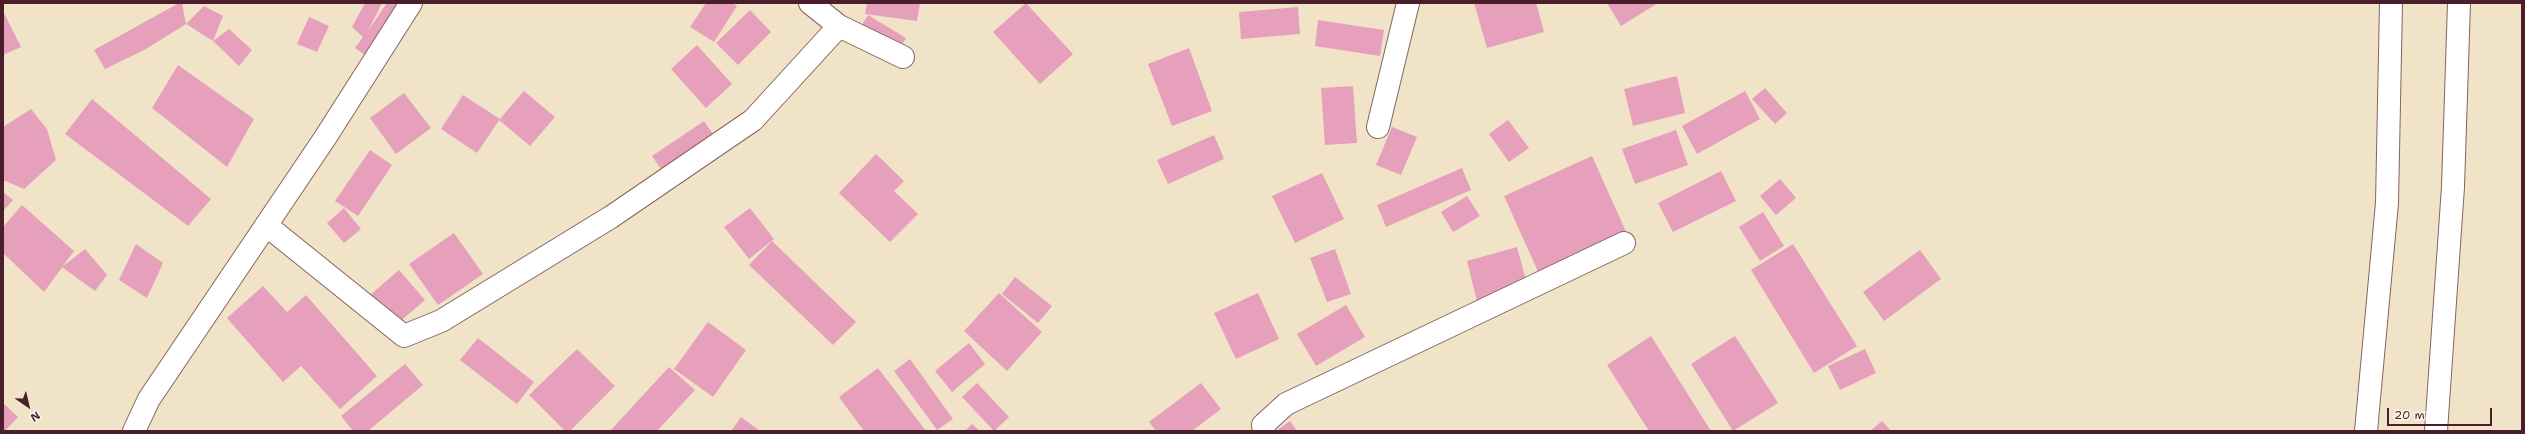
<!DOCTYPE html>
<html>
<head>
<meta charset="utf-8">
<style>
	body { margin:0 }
	#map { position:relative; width:2525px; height:434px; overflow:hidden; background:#f1e3c7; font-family:"Shantell Sans",sans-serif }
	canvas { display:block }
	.frame { position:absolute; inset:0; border:4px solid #4a1f2b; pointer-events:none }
	.north { position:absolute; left:8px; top:386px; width:40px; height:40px; -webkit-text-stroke:3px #fbf7ec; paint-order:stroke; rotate:146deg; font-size:11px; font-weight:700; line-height:16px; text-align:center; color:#4a1f2b }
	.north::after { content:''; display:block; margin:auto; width:14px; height:18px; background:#4a1f2b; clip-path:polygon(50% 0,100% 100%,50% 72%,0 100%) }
	.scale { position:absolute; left:2387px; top:408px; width:105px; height:18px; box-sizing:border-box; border:2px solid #4a1f2b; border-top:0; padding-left:5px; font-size:12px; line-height:14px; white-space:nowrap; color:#4a1f2b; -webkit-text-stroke:3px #fbf7ec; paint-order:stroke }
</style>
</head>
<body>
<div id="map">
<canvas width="2525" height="434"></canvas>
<div class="frame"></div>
<div class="north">N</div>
<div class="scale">20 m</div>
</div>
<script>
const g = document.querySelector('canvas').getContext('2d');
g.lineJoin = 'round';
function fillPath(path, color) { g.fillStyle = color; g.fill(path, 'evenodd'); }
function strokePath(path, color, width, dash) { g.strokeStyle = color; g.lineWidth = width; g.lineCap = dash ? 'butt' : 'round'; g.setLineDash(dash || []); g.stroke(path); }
const building = new Path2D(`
	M179 3H182L186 24 146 49 105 69 94 50Z
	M365 3H382L368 31 387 3H422L378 64 355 48 363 37 352 27Z
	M706 3H732L737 6 714 42 690 27Z
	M867 3H920L917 21 865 14Z
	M1026 3 1073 54 1040 84 993 32Z
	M1474 3H1536L1544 32 1487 48Z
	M1607 3H1658L1621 26Z
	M204 6 223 16 213 41 186 24Z
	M1298 7 1300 34 1241 39 1239 12Z
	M750 10 771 32 738 65 716 43Z
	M3 11 21 47 3 55Z
	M868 15 906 38 895 55 857 33Z
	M309 17 329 26 317 52 297 44Z
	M1318 20 1384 30 1380 56 1315 46Z
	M229 29 252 50 239 66 213 41Z
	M697 45 732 84 706 108 671 69Z
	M1189 48 1212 111 1172 126 1148 64Z
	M178 65 254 119 227 167 152 108Z
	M1677 76 1685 113 1633 126 1624 89Z
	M1353 86 1357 143 1325 145 1321 88Z
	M1765 88 1787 113 1775 124 1752 99Z
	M524 91 555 117 530 146 499 120Z
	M1745 91 1760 119 1697 154 1682 126Z
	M404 93 431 128 396 154 370 118Z
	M463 95 500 119 477 153 441 129Z
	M92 99 211 199 188 226 65 134Z
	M31 109 47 129 56 160 24 189 3 180V127Z
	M1508 120 1529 148 1509 162 1489 134Z
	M704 121 717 140 666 176 652 156Z
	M1392 127 1417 137 1401 175 1376 165Z
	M1676 130 1688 165 1635 184 1622 149Z
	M1214 135 1224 159 1168 184 1157 160Z
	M370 150 392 165 358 216 335 201Z
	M876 154 904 181 894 191 918 214 890 242 839 193Z
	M1592 156 1628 236 1540 276 1504 196Z
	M1462 168 1471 190 1386 227 1377 205Z
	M1721 171 1736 201 1673 232 1658 203Z
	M1322 173 1344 219 1295 243 1272 196Z
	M1780 179 1796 198 1776 215 1760 196Z
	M3 192 13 200 3 211Z
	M1467 196 1480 216 1453 232 1441 212Z
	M22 205 74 251 44 292 3 253V227Z
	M344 208 361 229 344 243 327 223Z
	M750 208 774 239 749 259 724 227Z
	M1763 212 1784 246 1760 261 1739 227Z
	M454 233 483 274 438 305 409 264Z
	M772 241 856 322 833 345 749 265Z
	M136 244 163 263 147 298 119 280Z
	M1793 244 1857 346 1814 373 1751 270Z
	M1517 247 1530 295 1479 309 1467 261Z
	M85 249 107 275 95 291 62 267Z
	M1335 249 1351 294 1327 302 1310 258Z
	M1920 250 1941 279 1884 321 1863 292Z
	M399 270 425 300 388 332 362 302Z
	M1015 277 1052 306 1038 323 1002 294Z
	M263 286 287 312 306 295 377 376 340 409 301 366 283 382 227 318Z
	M999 293 1042 332 1007 371 964 331Z
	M1258 293 1279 339 1236 359 1214 313Z
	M1346 305 1365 337 1316 366 1297 334Z
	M708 322 746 350 713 397 674 369Z
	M1651 336 1711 431H1649L1607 365Z
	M1735 336 1778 403 1733 431 1691 364Z
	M478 338 534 382 517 404 460 360Z
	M969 343 985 364 952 392 935 371Z
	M577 349 615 386 570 431H565L529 395Z
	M1865 349 1876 373 1840 390 1828 366Z
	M910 359 953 419 937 430 894 371Z
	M405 364 423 385 368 431H353L341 416Z
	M669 367 695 390 657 431H610Z
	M878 368 926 431H864L839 397Z
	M977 383 1009 417 994 431 962 397Z
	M1201 383 1221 409 1192 431H1156L1149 422Z
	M3 403 18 417 5 431H3Z
	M741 417 760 431H731Z
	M1290 421 1297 431H1276Z
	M1882 421 1891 431H1870Z
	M972 424 980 431H965Z`);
const minor = new Path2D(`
	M810 3 839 26 903 57
	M1378 127 1408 3
	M266 225 404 336 441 321 611 217 753 120 839 26
	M134 431 149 399 325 138 411 3
	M1264 431 1263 425 1286 404 1624 243`);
const trunk = new Path2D(`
	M2366 431 2387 203 2391 3
	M2436 431 2453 187 2459 3`);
fillPath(building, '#e6a0bc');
strokePath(minor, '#846462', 24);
strokePath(trunk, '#846462', 24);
strokePath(minor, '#fff', 22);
strokePath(trunk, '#fff', 22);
</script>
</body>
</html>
